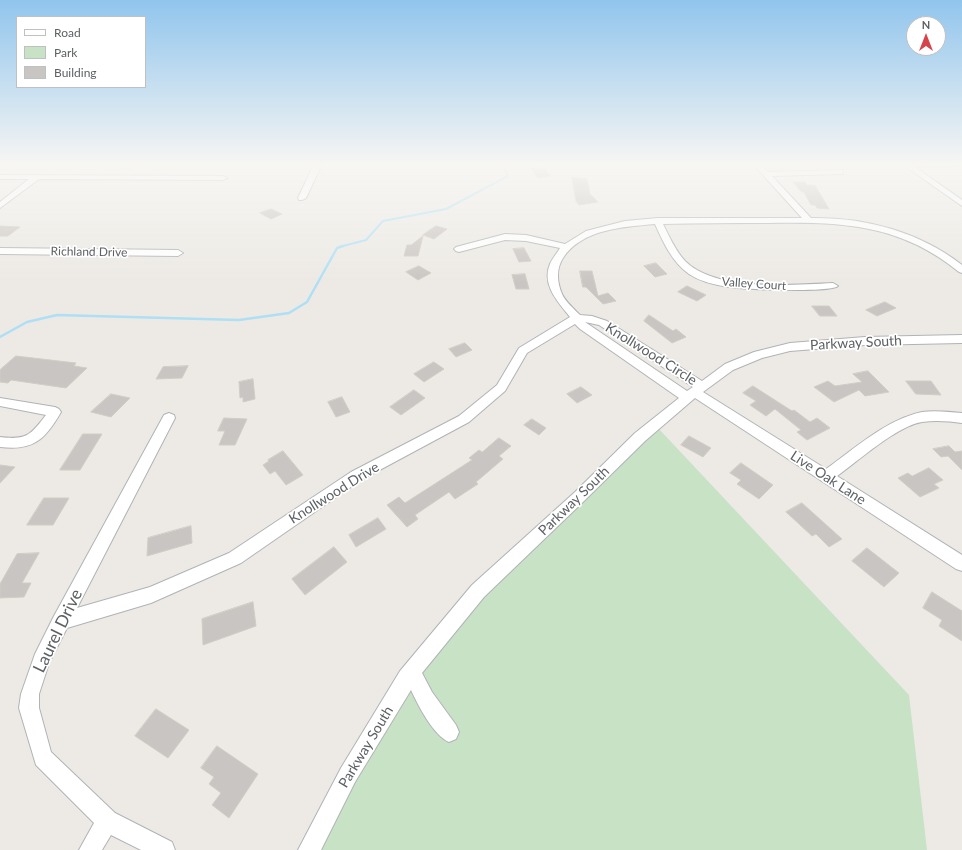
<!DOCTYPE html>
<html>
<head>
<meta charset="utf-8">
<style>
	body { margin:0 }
	#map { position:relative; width:962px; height:850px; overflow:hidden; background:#edeae5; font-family:Lato,sans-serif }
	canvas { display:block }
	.legend { position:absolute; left:16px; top:16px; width:130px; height:72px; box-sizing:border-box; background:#fff; border:1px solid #bec0c1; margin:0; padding:5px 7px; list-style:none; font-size:12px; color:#5d6164 }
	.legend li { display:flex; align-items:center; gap:8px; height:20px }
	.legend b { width:20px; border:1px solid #bec0c1 }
	.north { position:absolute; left:906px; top:16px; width:40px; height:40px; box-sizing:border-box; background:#fff; border:1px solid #bec0c1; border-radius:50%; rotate:0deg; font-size:11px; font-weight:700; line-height:16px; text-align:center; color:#5d6164 }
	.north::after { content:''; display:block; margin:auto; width:14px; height:18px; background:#d5444b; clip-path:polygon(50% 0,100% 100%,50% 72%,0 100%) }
</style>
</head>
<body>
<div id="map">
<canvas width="962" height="850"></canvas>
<ul class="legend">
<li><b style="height:5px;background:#fff"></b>Road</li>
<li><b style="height:11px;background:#c8e2c5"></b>Park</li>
<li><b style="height:11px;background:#c9c5c2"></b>Building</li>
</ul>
<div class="north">N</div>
</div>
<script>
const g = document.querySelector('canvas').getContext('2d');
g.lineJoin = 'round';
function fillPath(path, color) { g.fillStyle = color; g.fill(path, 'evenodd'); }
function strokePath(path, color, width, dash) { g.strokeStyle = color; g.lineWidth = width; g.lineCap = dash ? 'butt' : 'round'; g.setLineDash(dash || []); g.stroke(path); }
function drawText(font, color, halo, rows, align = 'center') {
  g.font = font + ' Lato,sans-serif'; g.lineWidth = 3.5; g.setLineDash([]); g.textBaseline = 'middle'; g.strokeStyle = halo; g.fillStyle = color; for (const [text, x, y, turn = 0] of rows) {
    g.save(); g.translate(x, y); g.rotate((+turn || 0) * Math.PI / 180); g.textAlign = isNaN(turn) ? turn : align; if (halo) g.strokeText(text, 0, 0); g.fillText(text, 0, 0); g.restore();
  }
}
const green = new Path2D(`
	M658 428 909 695 927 850H311L379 720 473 584 560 517Z`);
const streamFar1 = new Path2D(`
	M339 247 366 240 383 221 446 209 508 176 503 165 506 164`);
const stream = new Path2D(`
	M0 337 27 322 57 315 239 320 289 313 307 302 337 248 343 246`);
const building = new Path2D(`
	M543 168 551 176 538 178 531 169Z
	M572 177 587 179 590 194 598 202 579 205 576 201Z
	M793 182H805L807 185H815L829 209 817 208 815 205H811L804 192H802Z
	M271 209 282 214 271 219 260 213Z
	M0 226 20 227 8 236H0Z
	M436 226 447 229 434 239 423 235Z
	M423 236 418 256H404L407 245H411Z
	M524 248 531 261 519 262 513 249Z
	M656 263 667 274 655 277 644 266Z
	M419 266 431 273 418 280 406 272Z
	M580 271H592L598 296 608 293 616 301 603 304 586 287H583Z
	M525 274 529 289H516L512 275Z
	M687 286 706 295 697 301 678 292Z
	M885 302 896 308 877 316 866 310Z
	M812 306H829L837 316H820Z
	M649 315 673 331 676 329 686 337 672 343 644 321Z
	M465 343 472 350 456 357 449 349Z
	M16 356 76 363 74 366 87 368 66 388 11 380 8 383 0 382V370Z
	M434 362 444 369 424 382 414 374Z
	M188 366 182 378 156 379 163 367Z
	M868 371 889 392 865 396 859 390 834 402 814 387 828 381 835 386 862 382 853 374Z
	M253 379 255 399 243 402V397L240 398 239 382Z
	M906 381H931L941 395 916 394Z
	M753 386 792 411 794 410 810 422 817 418 830 428 807 440 797 432 801 430 775 409 766 416 750 405 756 401 743 393Z
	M581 387 592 395 577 403 567 394Z
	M414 390 425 398 401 415 390 407Z
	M111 394 130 398 111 417 91 412Z
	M342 397 350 412 336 417 328 402Z
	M224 418 247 419 235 445H219L225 431H218Z
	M532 419 546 428 539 435 524 425Z
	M83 434H102L80 470H60Z
	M689 436 711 448 703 457 681 445Z
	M499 438 511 446 499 456 503 459 476 482 478 484 455 499 449 492 415 515 418 519 407 527 387 505 399 497 405 503 472 460 469 458 479 450 482 452Z
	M949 446 955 452 962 451V470L948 456 941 457 933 449Z
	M283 451 303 475 286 485 275 471 270 474 263 465 269 461 268 460Z
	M741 463 773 485 759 499 737 484 741 480 730 473Z
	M0 465 15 467 0 483Z
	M929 468 943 480 934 484 939 488 920 497 898 478 908 473 912 476Z
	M44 498H69L53 525H27Z
	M802 503 842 539 829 547 816 534 812 536 786 512Z
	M378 518 386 529 356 547 349 535Z
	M191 526 192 543 147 556 148 538Z
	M334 547 347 562 305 595 292 579Z
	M867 548 899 573 884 587 852 561Z
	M39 553 22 583H31L24 597 0 598V584L17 554Z
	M932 592 962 611V641L939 626 942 620 923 608Z
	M253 602 256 626 203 645 202 619Z
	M156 709 189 730 168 758 135 736Z
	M217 746 258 774 229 818 212 805 221 793 209 784 214 777 201 768Z`);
const minor = new Path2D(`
	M314 164H322L306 198 302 200H299L298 198Z
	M753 164H761L768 172 843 170V174H840L772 176 811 218C865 217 920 232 962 265V273L959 272C899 223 840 222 767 223 732 223 698 223 663 224 669 236 675 250 685 261 716 292 792 285 833 283L838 286C831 293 743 289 729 287 715 285 701 282 689 274 672 262 663 242 655 224 623 227 582 229 563 258 556 269 557 282 562 294 565 301 574 309 580 315L592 316 607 321 702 381 725 364 754 352 790 343 865 337 962 335V343L865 345 790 351 762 358 733 370 703 392 826 469C854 449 887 419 922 412 935 410 949 412 962 413V423C949 421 935 420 922 422 897 426 858 461 837 476L962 555V571L956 569 695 398 645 441 585 500 484 597 422 673 432 692 456 725 459 732 456 739 449 742C433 735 418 705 411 690L355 782 321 850H298L341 768 400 671 472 585 575 492 635 433 679 398 580 329 575 324 527 353 505 391 469 422 361 480 241 563 151 603 67 628 49 663 39 694V708L51 752 115 813 172 842 175 850H141L111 835 102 850H79L94 823 36 765 19 708 21 694 35 654 54 616 164 415 169 413 174 415 175 418 77 608 150 587 229 553 351 472 459 416 497 385 519 348 570 317C559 303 541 285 550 264 552 259 557 253 560 248L526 241 505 240 459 252 456 251 454 249 456 247 505 234 526 235 565 244 586 231 625 221 658 218H802ZM585 322 599 325 693 387 687 391Z
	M902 164H962V166L915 167 962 200V206Z
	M0 175 223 176 227 178 223 180 39 179 0 208V202L29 179H0Z
	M0 248 178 250 183 253 178 256 0 254Z
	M0 398 55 407 59 409 61 412C45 440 33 451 0 447V437C26 440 30 436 46 415L0 406Z`);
const farStreetnames = [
	["Richland Drive",89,252,1],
	["Valley Court",754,284,4]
];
const streetNames = [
	["Parkway South",856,343,-3],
	["Knollwood Circle",651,354,32],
	["Live Oak Lane",828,478,33],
	["Knollwood Drive",334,493,-32],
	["Parkway South",574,501,-44],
	["Parkway South",366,747,-59]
];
const nearStreetnames = [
	["Laurel Drive",58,631,-64]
];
fillPath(green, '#c8e2c5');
strokePath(streamFar1, '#aedff5', 2);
strokePath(stream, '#aedff5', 2.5);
fillPath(building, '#c9c5c2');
strokePath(building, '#d1ccc4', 1);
strokePath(minor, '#b0b3b6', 2);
fillPath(minor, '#fff');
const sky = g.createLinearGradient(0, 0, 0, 283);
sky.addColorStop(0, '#91c5ed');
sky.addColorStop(0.58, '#f7f6f3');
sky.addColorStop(1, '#f7f6f300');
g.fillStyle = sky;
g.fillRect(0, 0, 962, 283);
drawText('12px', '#5d6164', '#fff', farStreetnames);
drawText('14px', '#5d6164', '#fff', streetNames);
drawText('17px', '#5d6164', '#fff', nearStreetnames);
</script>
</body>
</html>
